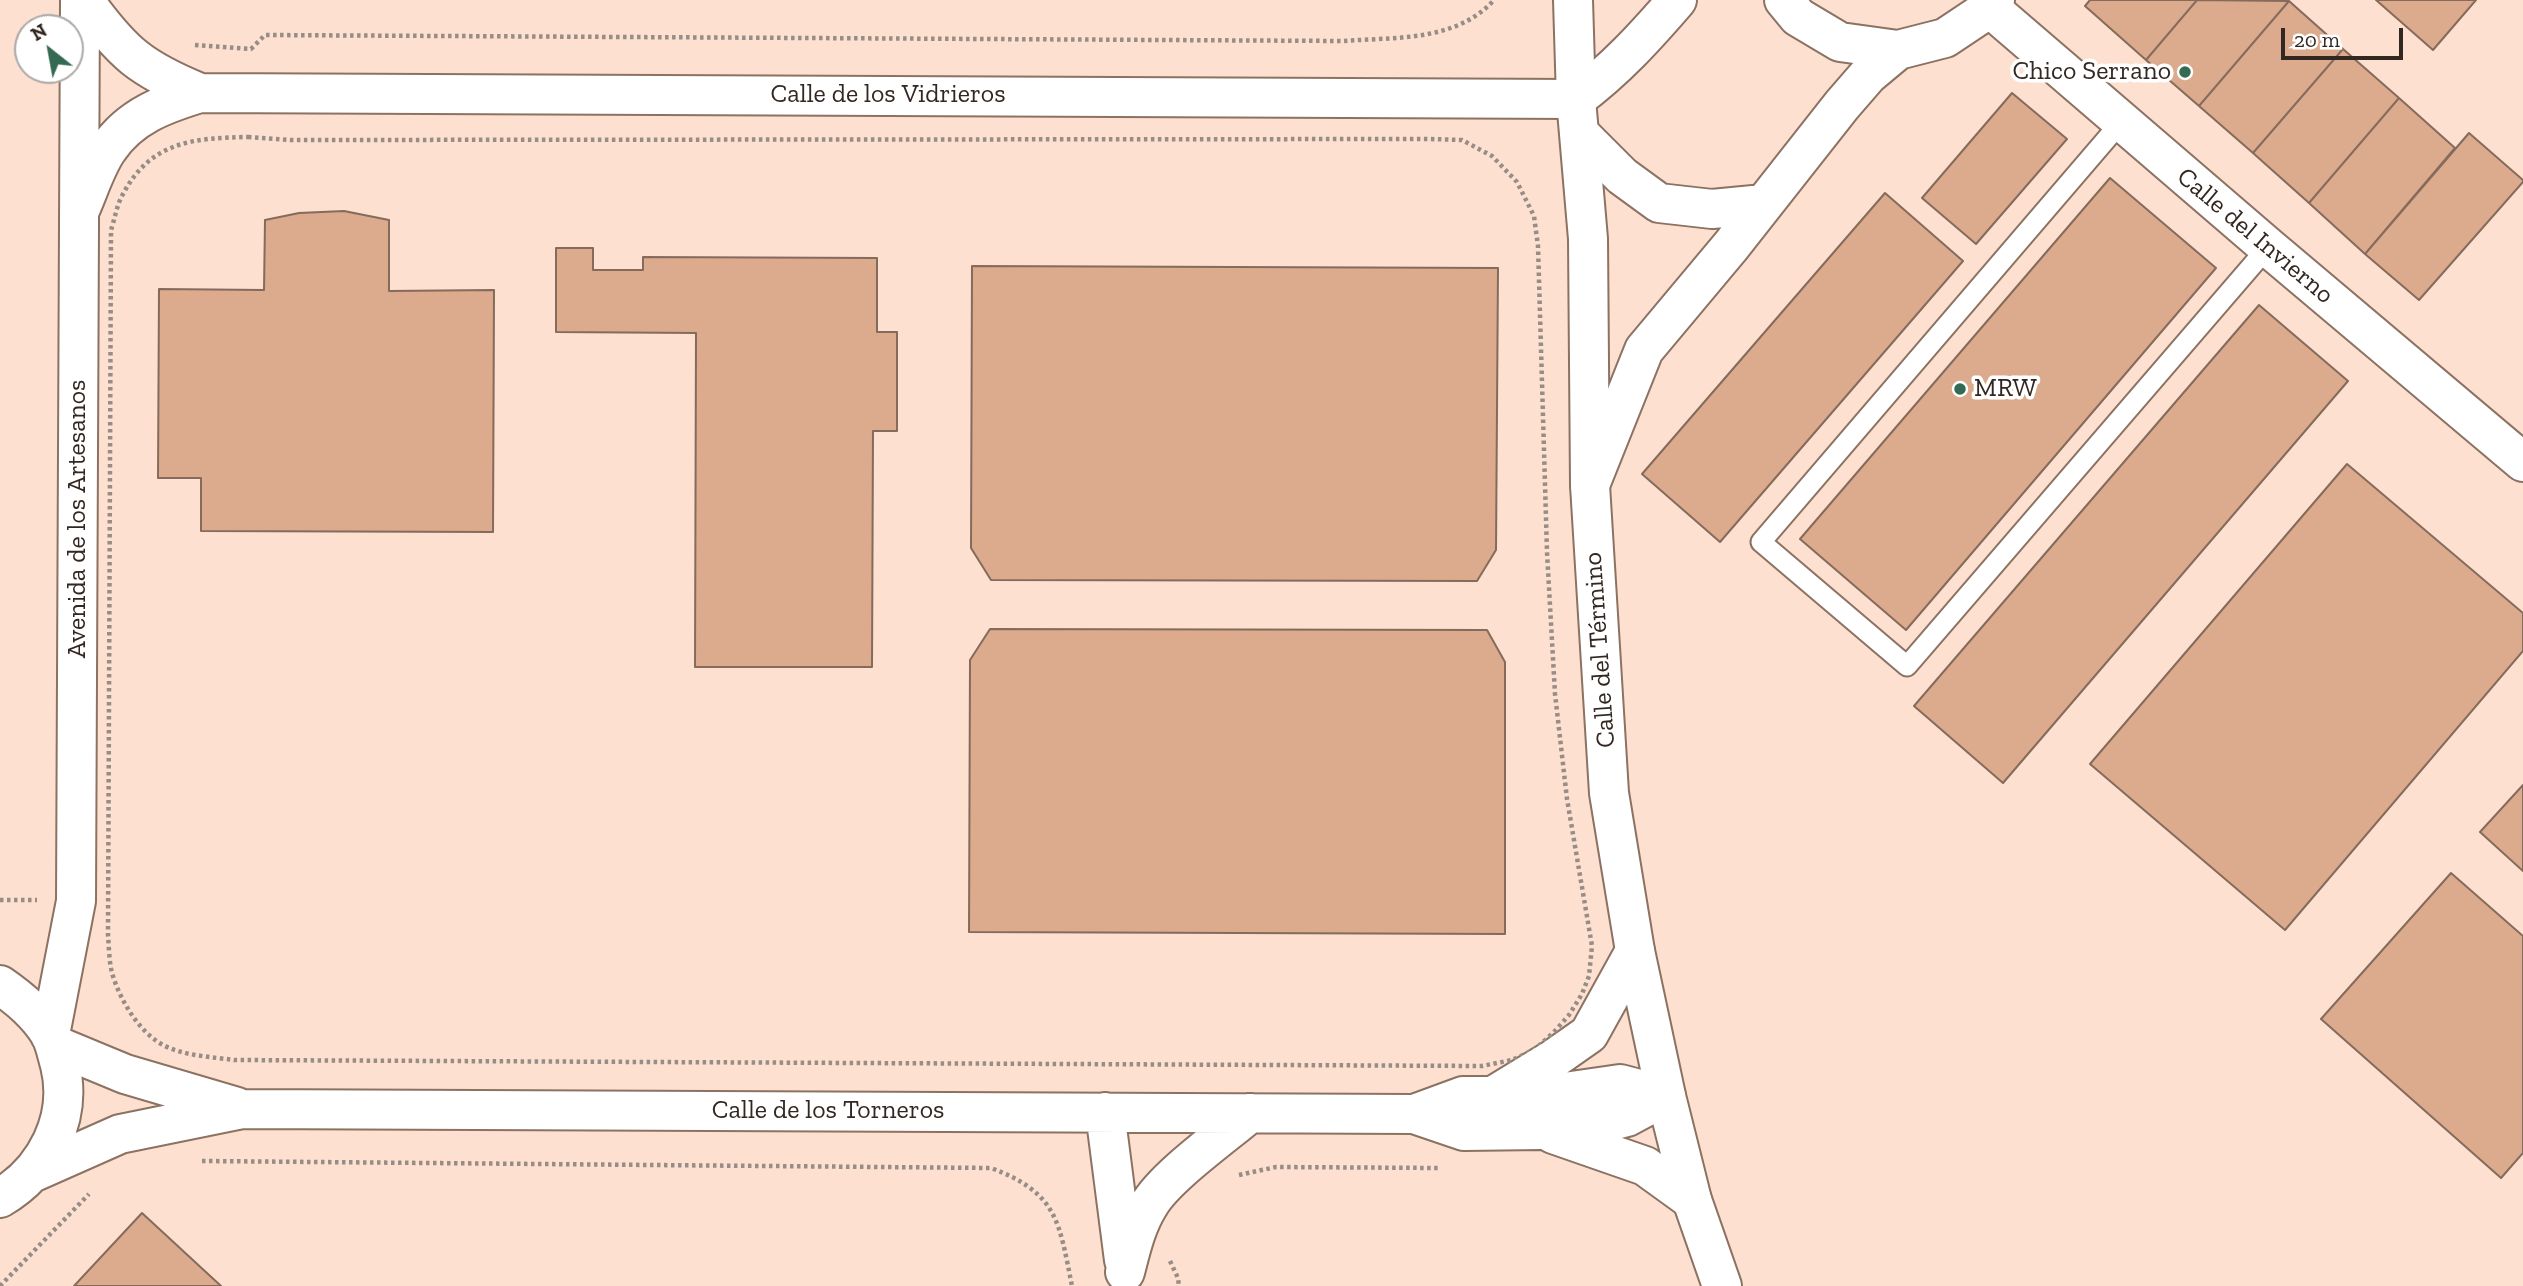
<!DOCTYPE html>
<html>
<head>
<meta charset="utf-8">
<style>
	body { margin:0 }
	#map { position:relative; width:2523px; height:1286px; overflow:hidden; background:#fbefe9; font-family:"Zilla Slab",serif }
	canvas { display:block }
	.north { position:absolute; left:14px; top:14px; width:70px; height:70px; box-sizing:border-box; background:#fff; border:2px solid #ada9a6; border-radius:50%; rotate:329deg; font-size:19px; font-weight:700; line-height:28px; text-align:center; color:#322721 }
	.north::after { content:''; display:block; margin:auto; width:24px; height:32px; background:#336a51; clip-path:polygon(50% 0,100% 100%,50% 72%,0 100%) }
	.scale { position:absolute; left:2281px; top:28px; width:122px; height:32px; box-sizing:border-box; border:4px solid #322721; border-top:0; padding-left:9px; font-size:21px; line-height:24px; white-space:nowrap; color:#322721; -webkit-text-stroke:5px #fff; paint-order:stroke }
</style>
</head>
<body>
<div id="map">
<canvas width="2523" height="1286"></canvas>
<div class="north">N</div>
<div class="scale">20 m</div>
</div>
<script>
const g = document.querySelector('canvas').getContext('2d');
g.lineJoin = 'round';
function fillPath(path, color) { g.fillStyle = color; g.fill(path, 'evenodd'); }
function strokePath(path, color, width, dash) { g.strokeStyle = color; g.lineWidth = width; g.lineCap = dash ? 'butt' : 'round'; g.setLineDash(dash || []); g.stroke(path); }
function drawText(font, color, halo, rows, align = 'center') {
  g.font = font + ' "Zilla Slab",serif'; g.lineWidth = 7; g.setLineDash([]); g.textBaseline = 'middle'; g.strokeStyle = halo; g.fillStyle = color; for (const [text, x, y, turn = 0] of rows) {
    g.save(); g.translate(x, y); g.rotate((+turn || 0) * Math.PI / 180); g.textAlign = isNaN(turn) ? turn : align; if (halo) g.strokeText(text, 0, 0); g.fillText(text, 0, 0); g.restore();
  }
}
const built = new Path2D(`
	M0 0H2523V1286H0ZM28 28H70V70H28Z`);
const building = new Path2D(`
	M2090 0H2197L2146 60 2085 6Z
	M2197 0 2289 1 2199 106 2146 60Z
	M2376 0H2476L2433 50Z
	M2289 1 2343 49 2253 153 2199 106Z
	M2343 49 2399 98 2309 203 2253 153Z
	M2012 93 2067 139 1976 244 1922 198Z
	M2399 98 2455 148 2365 254 2309 203Z
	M2469 133 2523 180V182L2419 300 2365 254Z
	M2110 178 2216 268 1906 630 1800 539Z
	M1885 193 1963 261 1720 542 1642 474Z
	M344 211 389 220V291L494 290 493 532 201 531V478H158L159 289 264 290 265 220 299 213Z
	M556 248H593V270H643V257L877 258V332H897V431H873L872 667H695L696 333 556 332Z
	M972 266 1498 268 1496 550 1477 581 991 580 971 548Z
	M2259 305 2348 381 2003 783 1914 706Z
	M2347 464 2523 613V651L2285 930 2090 764Z
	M990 629 1487 630 1505 662V934L969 932 970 660Z
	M2523 785V871L2480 832Z
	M2451 873 2523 936V1153L2501 1178 2321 1019Z
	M142 1213 221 1286H74Z`);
const path = new Path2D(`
	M195 45 251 49 265 35 1343 41C1395 37 1456 42 1494 0
	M248 137 291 140 1430 139 1462 140 1492 156 1517 182 1534 216 1538 246 1547 552 1555 694 1567 799 1592 946 1589 976 1582 994 1569 1015 1554 1032 1534 1050 1512 1060 1482 1066 234 1060C212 1057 186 1056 165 1046 139 1033 120 1000 112 973 109 961 109 947 108 935L111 230C115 218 117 204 123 194 151 141 194 138 248 137Z
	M0 900H37
	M202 1161 991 1168C1058 1193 1059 1222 1072 1286
	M1239 1175 1276 1167 1440 1168
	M1170 1261 1178 1278 1179 1286
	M0 1286 89 1194`);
const lane = new Path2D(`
	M2122 121 1761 542 1907 666 2268 247`);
const street = new Path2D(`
	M84 0C122 53 141 69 200 93
	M1784 0 1798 17 1840 42 1898 50 1945 38 1990 8 1995 0
	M1990 8 2268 247 2523 462
	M1580 134 1622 176 1659 203 1712 209 1764 204
	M80 210C89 190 96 166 108 149 130 116 164 104 200 93L1576 99C1616 69 1645 37 1677 0
	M1590 485 1644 350 1731 246 1842 105 1868 75 1898 50
	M0 985C20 999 37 1013 50 1034 55 1043 57 1055 60 1065 73 1118 46 1171 0 1198
	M50 1035 76 901 80 0
	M55 1045 125 1074 237 1107
	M1493 1096 1552 1060 1589 1034 1635 951
	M1105 1112 1124 1260
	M1414 1114 1463 1096H1537L1620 1084 1666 1096
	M1553 1134 1645 1166 1692 1200
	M32 1173 120 1134 243 1109 1414 1114 1464 1131 1541 1130 1593 1126 1627 1117 1666 1096
	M1125 1272C1131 1249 1136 1226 1149 1205 1165 1177 1223 1136 1250 1113`);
const secondary = new Path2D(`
	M1573 0 1576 99 1588 239 1590 485 1609 793 1635 951 1666 1096 1692 1200 1722 1286`);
const markers = [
	[2185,72,7,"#336a51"],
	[1960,389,7,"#336a51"]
];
const poiNames = [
	["Chico Serrano",2171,72],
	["MRW",1974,389,"left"]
];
const streetNames = [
	["Calle de los Vidrieros",888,95],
	["Calle del Invierno",2255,236,40],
	["Avenida de los Artesanos",78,519,-90],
	["Calle del Término",1600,650,-94],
	["Calle de los Torneros",828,1111]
];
fillPath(built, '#fde0cf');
fillPath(building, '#dcaa8c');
strokePath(building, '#846b5c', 2);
strokePath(lane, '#8b7263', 23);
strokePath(street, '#8b7263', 42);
strokePath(secondary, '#8b7263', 42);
strokePath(path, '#978c86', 4.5, [3.5, 3.5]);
strokePath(lane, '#fff', 19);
strokePath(street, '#fff', 38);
strokePath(secondary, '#fff', 38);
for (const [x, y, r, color] of markers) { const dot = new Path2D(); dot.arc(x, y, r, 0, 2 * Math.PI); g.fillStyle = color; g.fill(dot); strokePath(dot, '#fff', 2.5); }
drawText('26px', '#322721', '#fff', poiNames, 'right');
drawText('26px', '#322721', '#fff', streetNames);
</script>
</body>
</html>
